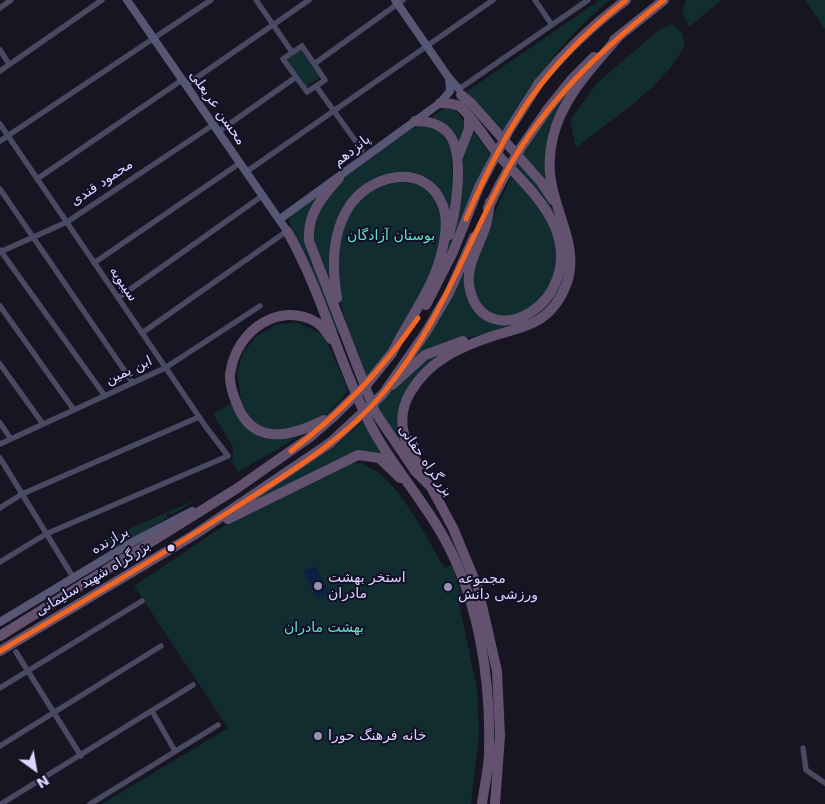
<!DOCTYPE html>
<html>
<head>
<meta charset="utf-8">
<style>
	body { margin:0 }
	#map { position:relative; width:825px; height:804px; overflow:hidden; background:#161521; font-family:"DejaVu Sans",sans-serif }
	canvas { display:block }
	.north { position:absolute; left:10px; top:744px; width:50px; height:50px; -webkit-text-stroke:4px #130f27; paint-order:stroke; rotate:148deg; font-size:14px; font-weight:700; line-height:20px; text-align:center; color:#dad5ff }
	.north::after { content:''; display:block; margin:auto; width:18px; height:22px; background:#dad5ff; clip-path:polygon(50% 0,100% 100%,50% 72%,0 100%) }
</style>
</head>
<body>
<div id="map">
<canvas width="825" height="804"></canvas>
<div class="north">N</div>
</div>
<script>
const g = document.querySelector('canvas').getContext('2d');
g.lineJoin = 'round';
function fillPath(path, color) { g.fillStyle = color; g.fill(path, 'evenodd'); }
function strokePath(path, color, width, dash) { g.strokeStyle = color; g.lineWidth = width; g.lineCap = dash ? 'butt' : 'round'; g.setLineDash(dash || []); g.stroke(path); }
function drawText(font, color, halo, rows, align = 'center') {
  g.font = font + ' "DejaVu Sans","Noto Sans Arabic",sans-serif'; g.lineWidth = 4; g.setLineDash([]); g.textBaseline = 'middle'; g.strokeStyle = halo; g.fillStyle = color; for (const [text, x, y, turn = 0] of rows) {
    g.save(); g.translate(x, y); g.rotate((+turn || 0) * Math.PI / 180); g.textAlign = isNaN(turn) ? turn : align; if (halo) g.strokeText(text, 0, 0); g.fillText(text, 0, 0); g.restore();
  }
}
const green = new Path2D(`
	M600 0H610C564 36 531 85 501 134L466 92Z
	M686 0H722L689 27 682 11Z
	M805 0H825V29Z
	M672 24 682 33 685 45C662 89 614 117 576 148L570 120 598 82 660 29Z
	M301 50 320 77 306 87 287 60Z
	M571 89 554 126 553 196 521 157 547 118Z
	M452 106 469 127 458 151 433 120V116L446 107Z
	M420 123 438 128 450 146 454 190 449 223 440 194 395 174 377 177 358 189 345 206 333 290 311 240 320 206 337 182Z
	M471 133H475L490 155 453 245 443 261 454 225 462 156Z
	M518 163 536 182 556 214 567 264 561 287 551 304 537 317 508 328 447 343 397 378 481 229 469 262 472 300 504 322 551 298 562 243 516 168Z
	M511 177 529 194 548 219 558 246 556 277 530 312C496 319 490 319 471 289L476 255Z
	M401 179C412 182 426 185 434 195 466 239 394 345 365 380L348 331 337 290 335 266 348 212 370 188Z
	M332 183 308 223 343 332 336 334 289 221 292 214Z
	M298 323 324 335 348 390C322 427 276 450 238 472L232 462 233 447 213 414 241 398 237 372 243 352 257 336 277 324Z
	M470 342 435 361 400 418 423 476 377 407 418 362Z
	M364 420 397 472 369 452 221 521 335 446Z
	M361 463C368 467 375 470 381 475 402 490 431 544 444 568L452 565 463 600 459 603 477 689 479 734 471 804H102L228 728 134 586 222 527 260 506 342 464Z
	M198 499 171 515 170 513 166 514 168 517 110 552 103 540Z`);
const water = new Path2D(`
	M316 566 329 593 317 598 303 571Z`);
const minor = new Path2D(`
	M256 0 292 52
	M535 0 552 25
	M0 8 11 0
	M302 46 325 80 307 92 283 59Z
	M0 50 9 64
	M314 64 403 0
	M0 71 102 0
	M186 85 309 0
	M316 86 362 150
	M459 89 588 0
	M0 124 206 427 228 456 46 534 0 562
	M218 132 296 77
	M0 141 211 0
	M246 172 493 0
	M37 179 182 80
	M0 189 133 383
	M0 250 105 396
	M0 252 67 222 213 125
	M94 263 240 163
	M118 298 262 196
	M0 306 74 410
	M142 333 287 231
	M0 364 43 424
	M0 423 11 439
	M0 444 165 368 260 306
	M0 458 73 577
	M0 508 22 494 199 417
	M16 652 81 756
	M0 688 142 601
	M152 711 175 751
	M0 746 161 646
	M803 748 806 770 825 783
	M1 804 193 685
	M90 804 218 725`);
const secondary = new Path2D(`
	M127 0 287 231
	M395 0 449 78 459 89
	M280 219 440 103 450 91 449 78
	M0 622 136 540 192 511`);
const trunk = new Path2D(`
	M614 40 664 0
	M539 83C565 51 594 24 626 0
	M461 95 471 103 541 182 553 200
	M440 103C447 103 453 103 459 106 469 112 489 144 499 156 519 178 543 199 555 227 586 305 486 356 470 290 464 267 480 246 486 225 488 217 489 210 490 202
	M547 110 572 79 594 57
	M415 121C427 121 439 123 447 132 466 151 456 211 449 235
	M458 157 469 129V119
	M339 178C322 197 307 214 309 241L375 412 415 471 431 487 453 528 478 588 497 671 500 736 495 804
	M488 208 499 186
	M287 231C321 290 337 357 367 418 387 460 420 495 443 536 479 600 491 679 489 752 489 769 484 787 482 804
	M337 298C332 269 332 236 347 210 367 174 426 160 443 206 449 222 444 247 439 262 429 294 407 323 392 353
	M426 305 453 252 479 187
	M426 332 449 293 474 237
	M392 385 425 355 463 341
	M324 420C290 437 252 447 236 402 232 392 228 379 231 369 238 330 280 301 316 322 322 325 327 333 331 339
	M419 466C404 443 395 419 410 393 429 360 462 346 496 335 519 328 540 325 555 305 590 258 555 221 550 174 549 162 550 149 553 137 562 97 594 66 619 36
	M228 519 358 455 379 458 400 478
	M0 636 236 489 309 438 334 416
	M0 651 194 535 330 443`);
const trunkBridge = new Path2D(`
	M499 186 518 152 547 110
	M479 187 509 130 539 83
	M334 416 367 384 392 353
	M330 443 383 394 426 332`);
const bus1 = new Path2D(`
	M466 219C507 124 544 65 626 0
	M291 451C341 413 382 370 418 318
	M0 651C81 603 162 555 241 504 292 471 345 439 384 392 441 324 466 244 509 167 548 99 603 48 664 0`);
const markers = [
	[171,548,4.5,"#dad5ff"],
	[318,586,5,"#9592b1"],
	[448,587,5,"#9592b1"],
	[318,736,5,"#9592b1"]
];
const streetNames = [
	["محسن عربعلی",217,108,55],
	["پانزدهم",352,151,-38],
	["محمود قندی",102,183,-34],
	["سیبویه",123,284,56],
	["ابن یمین",129,371,-25],
	["بزرگراه حقانی",425,461,55],
	["برازنده",110,541,-30],
	["بزرگراه شهید سلیمانی",93,579,-31]
];
const parkNames = [
	["بوستان آزادگان",391,236],
	["بهشت مادران",324,628]
];
const poiNames = [
	["استخر بهشت",328,578],
	["مادران",328,594],
	["مجموعه",458,579],
	["ورزشی دانش",458,595],
	["خانه فرهنگ حورا",328,736]
];
fillPath(green, '#122d2f');
fillPath(water, '#0c2046');
strokePath(minor, '#4a4962', 5.5);
strokePath(secondary, '#575675', 8);
strokePath(trunk, '#62526e', 10);
strokePath(trunkBridge, '#62526e', 10);
strokePath(bus1, '#f26522', 5);
for (const [x, y, r, color] of markers) { const dot = new Path2D(); dot.arc(x, y, r, 0, 2 * Math.PI); g.fillStyle = color; g.fill(dot); strokePath(dot, '#130f27', 2); }
drawText('14px', '#dad5ff', '#130f27', streetNames);
drawText('14px', '#5de3c3', '#130f27', parkNames);
drawText('14px', '#dad5ff', '#130f27', poiNames, 'left');
</script>
</body>
</html>
